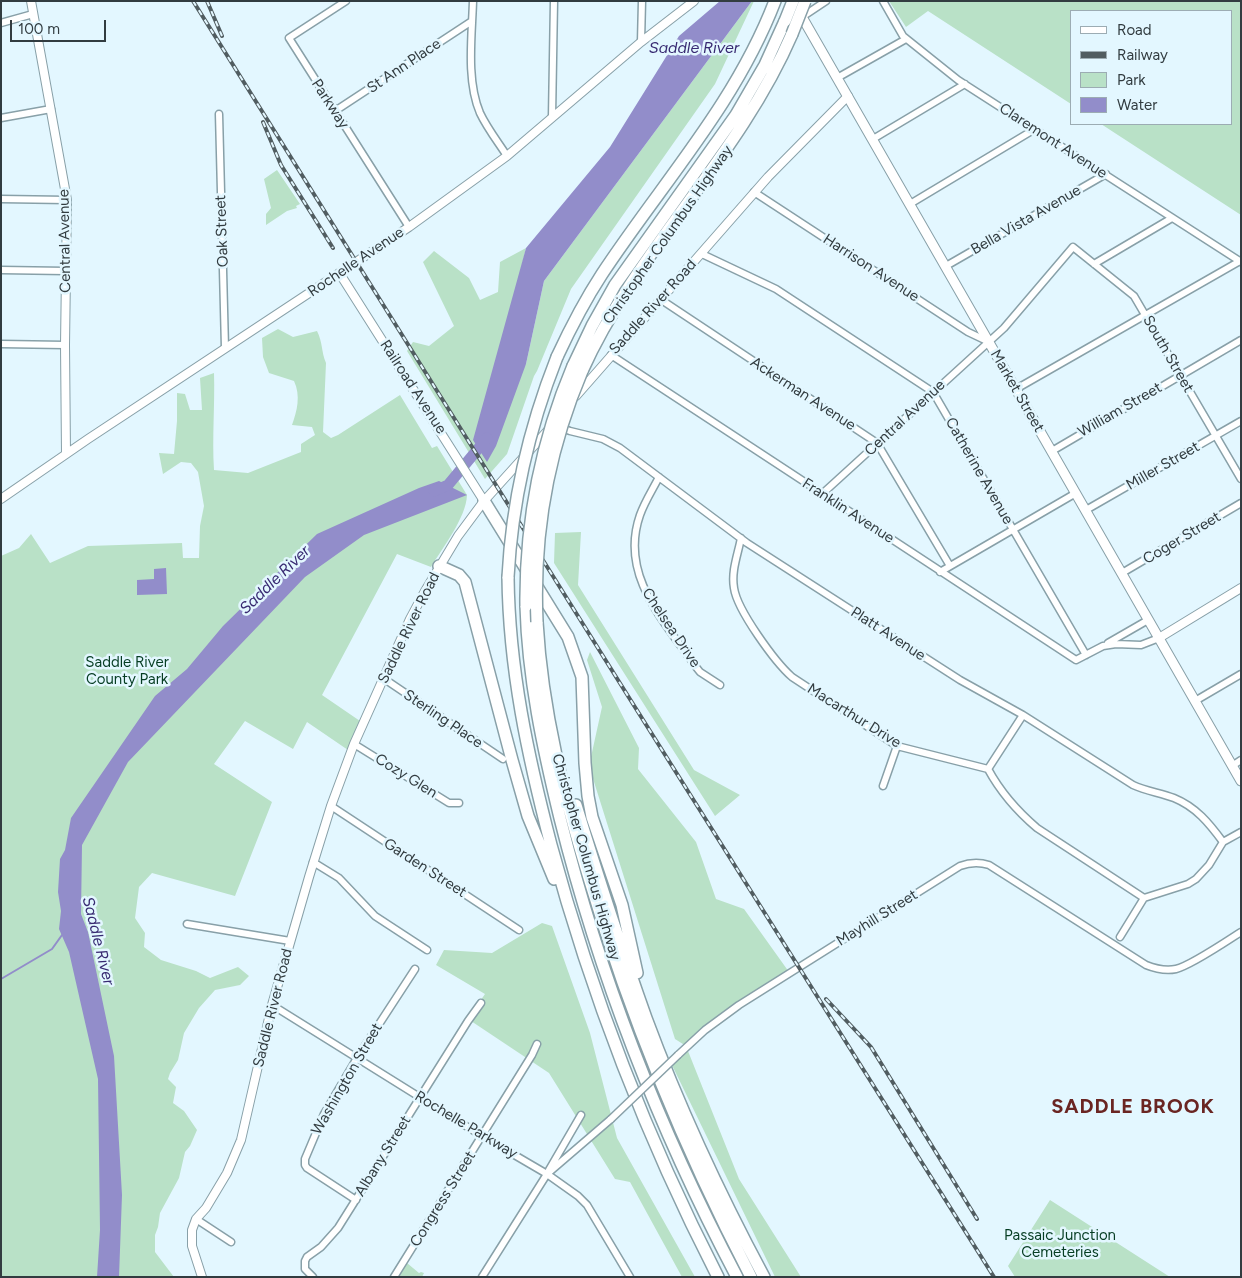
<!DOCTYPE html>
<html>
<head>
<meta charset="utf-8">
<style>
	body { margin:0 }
	#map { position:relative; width:1242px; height:1278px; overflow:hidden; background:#e3f7ff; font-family:Figtree,sans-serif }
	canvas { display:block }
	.frame { position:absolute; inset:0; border:2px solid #323c40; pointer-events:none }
	.legend { position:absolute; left:1070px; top:10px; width:162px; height:115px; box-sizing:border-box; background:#e3f7ff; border:1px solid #9cacb3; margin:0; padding:6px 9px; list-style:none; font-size:15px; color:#323c40 }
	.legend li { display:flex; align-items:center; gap:10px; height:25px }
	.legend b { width:25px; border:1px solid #9cacb3 }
	.scale { position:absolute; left:10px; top:20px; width:96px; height:22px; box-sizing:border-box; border:2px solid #323c40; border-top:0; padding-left:6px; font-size:15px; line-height:18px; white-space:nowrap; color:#323c40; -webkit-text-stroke:4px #e3f7ff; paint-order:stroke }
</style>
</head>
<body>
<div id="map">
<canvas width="1242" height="1278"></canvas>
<div class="frame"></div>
<ul class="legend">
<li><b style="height:6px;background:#fff"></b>Road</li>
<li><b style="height:6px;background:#515d61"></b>Railway</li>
<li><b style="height:14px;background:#b9e1c7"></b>Park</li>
<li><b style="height:14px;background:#928dca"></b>Water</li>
</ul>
<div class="scale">100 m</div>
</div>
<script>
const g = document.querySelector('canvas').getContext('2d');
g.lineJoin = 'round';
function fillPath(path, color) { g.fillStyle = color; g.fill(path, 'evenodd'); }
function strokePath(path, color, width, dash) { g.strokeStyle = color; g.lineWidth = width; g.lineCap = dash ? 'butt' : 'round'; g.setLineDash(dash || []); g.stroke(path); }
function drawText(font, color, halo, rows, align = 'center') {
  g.font = font + ' Figtree,sans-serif'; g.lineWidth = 5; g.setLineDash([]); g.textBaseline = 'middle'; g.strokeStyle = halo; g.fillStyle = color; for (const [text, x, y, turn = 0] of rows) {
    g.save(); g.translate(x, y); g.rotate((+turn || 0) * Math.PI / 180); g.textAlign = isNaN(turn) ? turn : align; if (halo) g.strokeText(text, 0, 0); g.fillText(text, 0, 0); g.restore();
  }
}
const green = new Path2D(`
	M752 1H754L715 84 571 289 537 371 534 376 507 454 485 479 407 351 413 342 429 346 454 326 423 262 434 251 469 278 480 300 498 292 500 262 526 248 483 431 526 364 544 281Z
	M889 1H1241V215L1101 124H1231V11H1071V104L928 11 906 27Z
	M277 170 300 204 296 206 297 208 287 211 266 225V214L271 208 264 179Z
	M278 329 293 337 317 331C323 343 321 351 326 363L323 432 331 438 338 435 400 395 432 448 437 446 467 495C466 518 443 547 431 567L397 554 322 695 360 721 348 750 307 722 293 749 245 721 214 764 272 802 235 896 152 873 139 887 135 918 145 933 144 947 161 960 196 971 210 978 238 967 249 976 240 985 215 990 199 1008 184 1033 178 1060 170 1073 168 1079 176 1087 173 1103 184 1111 197 1130 190 1146 185 1152 179 1178 160 1213 158 1227 155 1235V1252L174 1277H1V556L19 548 31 534 50 563 88 546 182 543 183 558H199L200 526 204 506 198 472 191 463 181 462 163 474 159 453 174 454 177 421V393L185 394 190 410H202L200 378 214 373C215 405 212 437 214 470L248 473 301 452V444L315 435 312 427 292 425C297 411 301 396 294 381L269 373 263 357 262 338Z
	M581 532 578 585 694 770 740 795 715 816 554 563 555 533Z
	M590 652 639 748 638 769 696 842 716 899 744 909 789 972 686 1046 739 1179 801 1277H775L670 1061 686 1046 675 1039 589 766 602 707 587 660Z
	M542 923 552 926 590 1033 617 1138 695 1277H682L630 1182 615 1179 549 1073 468 1019 485 994 436 965 444 950 492 953Z
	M1050 1200 1170 1277H1015L1008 1266Z
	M407 1263 419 1273 421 1272 424 1273 422 1277H399Z`);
const water = new Path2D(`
	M720 1H752L544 281 526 364 496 446 487 462 473 440 526 248 610 147 679 36Z
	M439 481 467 495 364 535 305 577 128 762 82 845 81 914 88 932 114 1056 122 1195 119 1277H97L100 1230 98 1079 69 952 59 929 61 911 58 892 60 859 65 850 71 818 155 696 187 669 223 626 317 534 419 488Z
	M166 568 167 594 137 595V580L154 579V569Z`);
const stream = new Path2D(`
	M1 979 52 949 62 935`);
const river = new Path2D(`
	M434 491 448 485 487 438`);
const minor = new Path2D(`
	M346 1 289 38 409 227
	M473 1C472 36 466 80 480 113 487 128 498 142 507 156
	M883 1 903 36 958 80 1241 262
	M802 17 826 1
	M1 23 33 14
	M641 42 642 1
	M837 78 906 39
	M335 111 472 21
	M219 114 225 348
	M552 117 554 1
	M1 118 51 109
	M873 139 965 84
	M754 192 968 332 987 341
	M1 199 67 200
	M910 204 1035 129
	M702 254 776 289 933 392 1086 655
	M1094 264 1172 218
	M946 266 1106 174
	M1 270 66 271
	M660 299 877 443 950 566
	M1 344 65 345
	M611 355 1076 660 1103 646 1116 644 1141 645 1159 638
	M1016 389 1240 261
	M559 427 570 431 603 439 620 448 747 543 960 680 1023 715 1133 785C1146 791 1161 793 1174 798 1196 807 1209 823 1223 842
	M1052 451 1241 340
	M659 477C653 489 645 501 640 515 619 575 664 621 696 667L700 672 720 685
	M822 494 1004 328 1073 247 1134 296 1241 479
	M1086 510 1241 421
	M741 538C738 554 731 571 734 588 737 610 775 662 792 677L897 746 988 769C1001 793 1017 811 1037 828L1144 898
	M940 572 1076 493
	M1122 573 1241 503
	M1108 643 1148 620
	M383 678 503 759
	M1195 701 1241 674
	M354 744 449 803H459
	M1232 766 1241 760
	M988 769 1023 715
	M883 786 897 746
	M331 806 519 930
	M313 862 339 878 375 916 427 950
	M187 924 290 941
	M1120 937 1144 898 1188 884 1196 879 1209 865 1223 842 1241 832
	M272 1005 482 1136 547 1174 578 1196 587 1205 630 1277
	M678 1055 705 1030 739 1005 960 866C971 862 979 862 989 865L1146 965C1156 969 1166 971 1176 969 1190 966 1227 941 1241 932
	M549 1170 581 1115
	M356 1200 307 1168 305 1165V1159L324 1114 357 1058 415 969
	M196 1219 231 1242
	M313 1277 305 1269V1261L307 1257 321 1247 338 1228 468 1021 481 1003
	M394 1277 532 1055 537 1044
	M482 1277 547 1174 611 1119`);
const tertiary = new Path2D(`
	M31 1 67 200 65 345 66 454
	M340 274 484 501
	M576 396 768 177 848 96
	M1 499 88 439 409 227 507 156 641 42 694 1
	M1159 638 1241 588
	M202 1277 192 1246V1230L196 1219 206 1208 227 1173 241 1140 272 1005 309 877 331 806 354 744 410 619 425 591 458 536 484 501 550 428`);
const secondary = new Path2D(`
	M798 10 1241 781`);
const motorway = new Path2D(`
	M557 357C570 329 585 300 602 274 662 183 735 105 775 1
	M573 366 592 326 615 285 736 115 765 65 785 21
	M582 371C637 249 739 157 792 34
	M484 501 568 637 582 677 585 763 588 796 592 817 622 905 637 973
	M439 566 459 575 465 582 512 760 528 816 554 879
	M508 577C509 669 528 757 551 845 592 997 646 1137 718 1277
	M526 606C528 678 543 748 560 818 600 978 660 1131 737 1277
	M537 622C542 711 564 797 590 881 631 1018 685 1150 751 1277
	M576 805C598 877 621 948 646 1018 679 1107 719 1193 764 1277`);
const rail = new Path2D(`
	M193 1 628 696 994 1277
	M207 1 222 36
	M263 122 281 165 333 248
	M826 999 871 1047 977 1219`);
const minorBridge = new Path2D(`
	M611 1119 678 1055`);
const motorwayBridge = new Path2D(`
	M785 21 793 1
	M792 34 805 1
	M508 577C512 501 529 428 557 357
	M526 606C525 523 541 442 573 366
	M537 622C533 535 548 451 582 371`);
const streetNames = [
	["St Ann Place",404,66,-34],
	["Parkway",330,104,57],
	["Claremont Avenue",1053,141,33],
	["Bella Vista Avenue",1026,220,-30],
	["Oak Street",222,231,-92],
	["Christopher Columbus Highway",668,235,-55],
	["Central Avenue",65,241,-91],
	["Rochelle Avenue",356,262,-34],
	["Harrison Avenue",871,268,33],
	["Saddle River Road",653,307,-48],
	["South Street",1168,354,60],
	["Railroad Avenue",413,387,57],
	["Market Street",1017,391,60],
	["Ackerman Avenue",803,394,33],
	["William Street",1120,410,-30],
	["Central Avenue",905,418,-43],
	["Miller Street",1163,466,-30],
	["Catherine Avenue",979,471,60],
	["Franklin Avenue",848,511,33],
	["Coger Street",1182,538,-31],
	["Saddle River Road",409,628,-64],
	["Chelsea Drive",671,628,56],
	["Platt Avenue",888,634,33],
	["Macarthur Drive",854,716,32],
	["Sterling Place",443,719,34],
	["Cozy Glen",406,776,32],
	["Christopher Columbus Highway",586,857,74],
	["Garden Street",425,868,33],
	["Mayhill Street",877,918,-32],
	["Saddle River Road",273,1008,-76],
	["Washington Street",347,1079,-60],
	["Rochelle Parkway",466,1125,31],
	["Albany Street",383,1156,-58],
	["Congress Street",443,1199,-58]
];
const parkNames = [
	["Saddle River",127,663],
	["County Park",127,680],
	["Passaic Junction",1060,1236],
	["Cemeteries",1060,1253]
];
const waterNames = [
	["Saddle River",694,48],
	["Saddle River",275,580,-44],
	["Saddle River",98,941,76]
];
const districtNames = [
	["SADDLE BROOK",1133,1107]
];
fillPath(green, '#b9e1c7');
fillPath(water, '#928dca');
strokePath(stream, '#928dca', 2);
strokePath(river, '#928dca', 11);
strokePath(minor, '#88a0a8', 9);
strokePath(tertiary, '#88a0a8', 10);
strokePath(secondary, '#88a0a8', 11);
strokePath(motorway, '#88a0a8', 14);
strokePath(minor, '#fff', 6);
strokePath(tertiary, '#fff', 8);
strokePath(secondary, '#fff', 9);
strokePath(motorway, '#fff', 11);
strokePath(rail, '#515d61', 4);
strokePath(rail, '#e3f7ff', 2, [5.5]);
strokePath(minorBridge, '#88a0a8', 9, []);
strokePath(motorwayBridge, '#88a0a8', 14, []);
strokePath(minorBridge, '#fff', 6);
strokePath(motorwayBridge, '#fff', 11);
drawText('15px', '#323c40', '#e3f7ff', streetNames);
drawText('15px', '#063d23', '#e3f7ff', parkNames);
drawText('italic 16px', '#372971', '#e3f7ff', waterNames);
g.letterSpacing = '1px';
drawText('bold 20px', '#6a2522', '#e3f7ff', districtNames);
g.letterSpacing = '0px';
</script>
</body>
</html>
